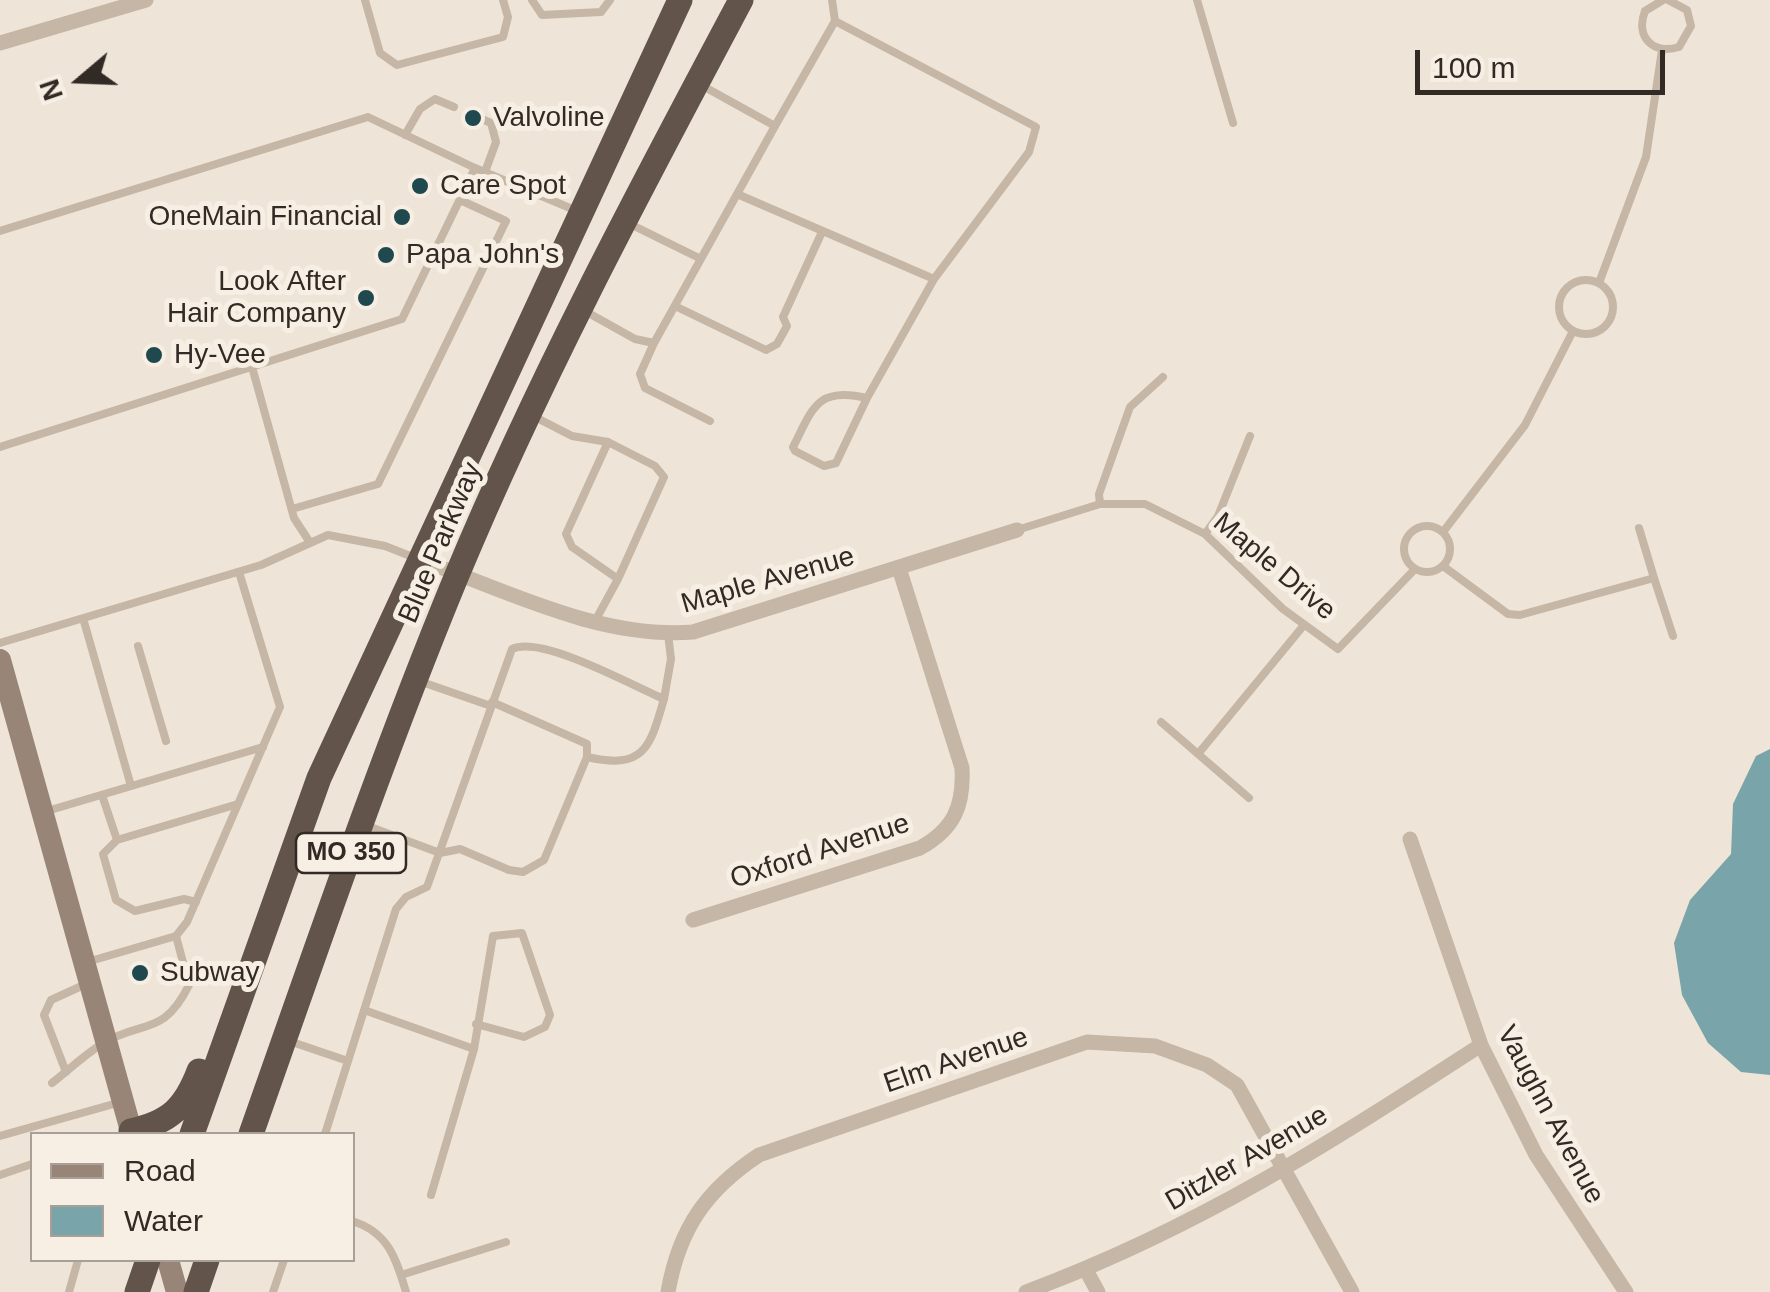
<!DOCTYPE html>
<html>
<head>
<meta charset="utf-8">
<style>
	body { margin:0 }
	#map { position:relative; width:1770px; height:1292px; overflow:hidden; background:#eee5d8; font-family:Arial,sans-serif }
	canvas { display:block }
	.legend { position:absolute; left:30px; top:1132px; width:325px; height:130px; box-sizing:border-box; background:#f7efe3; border:2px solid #a8a097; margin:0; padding:12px 18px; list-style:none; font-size:30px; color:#312a25 }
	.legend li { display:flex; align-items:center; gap:20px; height:50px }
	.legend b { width:50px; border:2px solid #a8a097 }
	.north { position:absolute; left:30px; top:30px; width:100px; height:100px; -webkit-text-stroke:8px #f7efe3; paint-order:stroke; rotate:251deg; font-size:28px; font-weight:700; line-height:40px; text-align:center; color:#312a25 }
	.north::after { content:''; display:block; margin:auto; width:35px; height:45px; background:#312a25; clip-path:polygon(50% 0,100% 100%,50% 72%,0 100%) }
	.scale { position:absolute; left:1415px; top:50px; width:250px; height:45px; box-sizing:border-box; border:5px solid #312a25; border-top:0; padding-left:12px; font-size:30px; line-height:35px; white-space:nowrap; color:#312a25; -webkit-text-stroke:8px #f7efe3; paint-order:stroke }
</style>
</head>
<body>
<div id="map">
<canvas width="1770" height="1292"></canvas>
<ul class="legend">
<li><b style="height:12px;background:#988577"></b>Road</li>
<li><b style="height:28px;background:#79a4a9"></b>Water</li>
</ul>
<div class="north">N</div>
<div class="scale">100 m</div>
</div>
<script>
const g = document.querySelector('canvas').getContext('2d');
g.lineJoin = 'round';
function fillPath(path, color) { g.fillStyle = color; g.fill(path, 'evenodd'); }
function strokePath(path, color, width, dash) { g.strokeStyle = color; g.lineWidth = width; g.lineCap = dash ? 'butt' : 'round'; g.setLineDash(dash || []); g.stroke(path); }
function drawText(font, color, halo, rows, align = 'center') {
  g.font = font + ' Arial,sans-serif'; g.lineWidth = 10; g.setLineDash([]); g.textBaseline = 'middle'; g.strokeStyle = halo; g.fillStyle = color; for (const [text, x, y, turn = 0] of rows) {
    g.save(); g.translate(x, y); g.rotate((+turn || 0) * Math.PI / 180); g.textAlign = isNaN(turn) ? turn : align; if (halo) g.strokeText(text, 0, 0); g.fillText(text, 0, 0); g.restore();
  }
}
const water = new Path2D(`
	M1770 749V1075L1741 1072 1708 1043 1682 995 1674 943 1690 900 1731 854 1733 804 1756 756Z`);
const service = new Path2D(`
	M365 0 380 53 397 65 503 37 508 17 503 0
	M532 0 542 15 601 12 610 0
	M1197 0 1233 123
	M1663 0 1645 11C1635 37 1653 55 1679 47L1691 26 1687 10 1668 0
	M482 119 491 123 496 142 485 172
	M775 126 835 21 832 0
	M405 135 420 109 435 99 454 107
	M737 194 934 279 1029 152 1036 127 835 21
	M630 224 701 259
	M0 231 368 117 475 168
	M1559 307a27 27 0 1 1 54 0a27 27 0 1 1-54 0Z
	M1599 283 1646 157 1662 50
	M675 306 766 350 777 344 787 326 783 317 822 232
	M583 310 635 339 654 343 775 126 701 85
	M654 343 640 374 645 388 710 421
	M252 367 294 518 309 541
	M867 398 836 463 824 466 795 451 793 447C813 408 817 386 867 398L934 279
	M535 417 572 436 608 442 566 534 572 547 618 579 594 623
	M608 442 655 466 664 477 618 579
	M0 447 402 319 475 168 577 211
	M1100 504 1099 494 1130 407 1163 377
	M292 509 378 484 506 221 460 200
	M1404 549a23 23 0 1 1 46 0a23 23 0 1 1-46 0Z
	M1639 528 1654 578
	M1017 530 1100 504H1145L1205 534 1283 609 1338 649 1415 569
	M1443 532 1525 425 1573 331
	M1205 534 1218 516 1250 436
	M1443 566 1508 614 1520 615 1654 578 1673 636
	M83 618 131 786
	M0 643 261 565 328 535 385 546 418 559
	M138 646 166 741
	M419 681 491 706
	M492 702 587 744V757
	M1161 722 1249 798
	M1198 754 1304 625
	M102 795 117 840 238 804
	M47 811 263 747
	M365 825 440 853 460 849 509 870 523 872 544 860 587 757C644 770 650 748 664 699
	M117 840 103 854 116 900 135 911 184 899 196 902
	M87 962 176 936 187 922 280 707 239 572
	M364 1010 474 1049 431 1195
	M286 1040 348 1061
	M474 1049 493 936 522 933 550 1015 545 1027 524 1037 476 1024
	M66 1072 44 1015 51 1000 86 984
	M52 1083C69 1070 84 1055 102 1044 141 1019 163 1038 189 985L176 936
	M325 1134 396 909 406 897 427 887 512 649C542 635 631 685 664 699L671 659 668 634
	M0 1136 121 1102
	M0 1175 32 1164
	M352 1221C388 1232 396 1258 406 1292
	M401 1275 506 1242
	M69 1292 78 1260
	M273 1292 284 1260`);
const minor = new Path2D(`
	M0 43 146 0
	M418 559C506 590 598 639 693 632L1017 530
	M1410 839 1481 1045 1536 1155 1626 1292
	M693 920 920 848C954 829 964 806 962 768L899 568
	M1086 1270 1098 1292
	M668 1292C679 1229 706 1190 759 1155L1087 1042 1155 1046 1207 1065 1237 1085 1352 1292
	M1026 1292C1198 1228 1328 1144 1481 1045`);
const secondary = new Path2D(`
	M0 660 132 1134
	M168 1260 177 1292`);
const trunk = new Path2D(`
	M131 1131C170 1122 185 1108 199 1071
	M192 1134 319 778 680 0
	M251 1134C317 947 381 759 457 575 539 378 641 188 741 0
	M137 1292 148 1260
	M196 1292 207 1260`);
const markers = [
	[473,118,10,"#1f494f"],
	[420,186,10,"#1f494f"],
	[402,217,10,"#1f494f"],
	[386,255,10,"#1f494f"],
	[366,298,10,"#1f494f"],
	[154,355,10,"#1f494f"],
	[140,973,10,"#1f494f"]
];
const shields = [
	[351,853,110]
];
const shieldNames = [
	["MO 350",351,853]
];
const poiNames = [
	["Valvoline",493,118],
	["Care Spot",440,186],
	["OneMain Financial",382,217,"right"],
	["Papa John's",406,255],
	["Look After",346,282,"right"],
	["Hair Company",346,314,"right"],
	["Hy-Vee",174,355],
	["Subway",160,973]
];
const streetNames = [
	["Blue Parkway",441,543,-67],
	["Maple Drive",1274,567,40],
	["Maple Avenue",768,581,-16],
	["Oxford Avenue",820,852,-18],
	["Elm Avenue",956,1061,-19],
	["Vaughn Avenue",1550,1115,62],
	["Ditzler Avenue",1247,1159,-30]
];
fillPath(water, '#79a4a9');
strokePath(service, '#c5b6a5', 8);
strokePath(minor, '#c5b6a5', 15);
strokePath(secondary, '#988577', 22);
strokePath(trunk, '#62544a', 25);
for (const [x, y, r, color] of markers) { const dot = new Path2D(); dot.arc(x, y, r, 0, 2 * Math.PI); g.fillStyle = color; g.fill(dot); strokePath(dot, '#f7efe3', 4); }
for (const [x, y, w] of shields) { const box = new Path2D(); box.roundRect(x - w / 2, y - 20, w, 40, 8); g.fillStyle = '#f7efe3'; g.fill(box); strokePath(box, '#312a25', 2.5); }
drawText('bold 25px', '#312a25', null, shieldNames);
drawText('28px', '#312a25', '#f7efe3', poiNames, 'left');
drawText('28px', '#312a25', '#f7efe3', streetNames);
</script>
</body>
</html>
